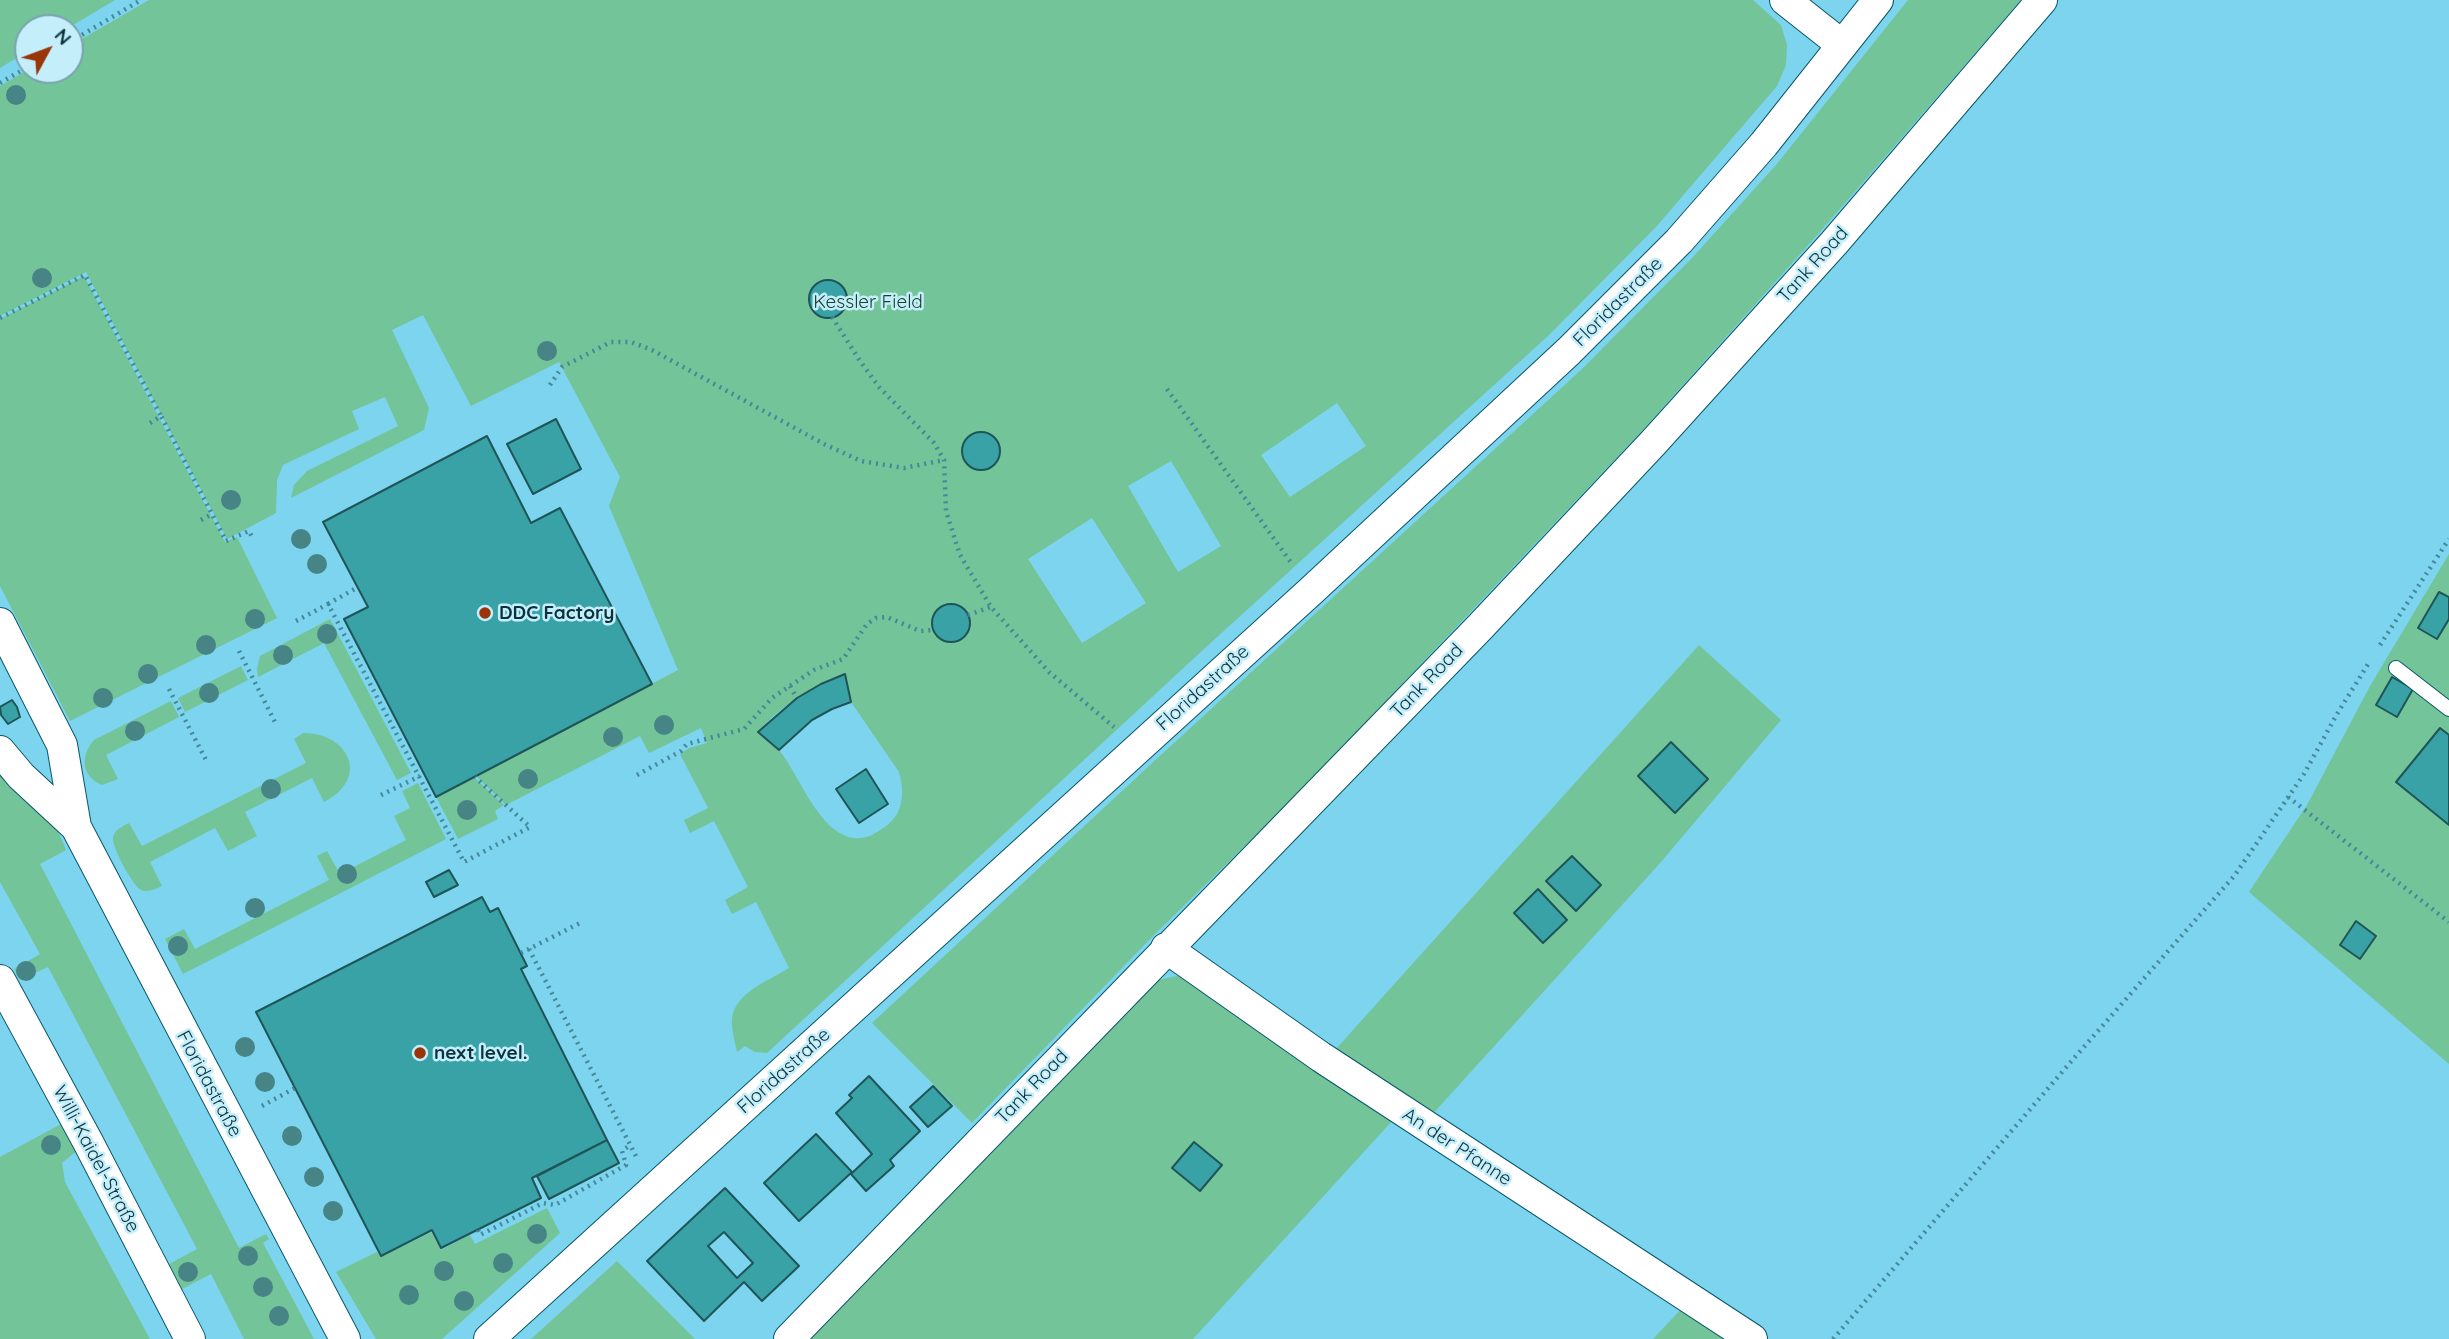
<!DOCTYPE html>
<html>
<head>
<meta charset="utf-8">
<style>
	body { margin:0 }
	#map { position:relative; width:2449px; height:1339px; overflow:hidden; background:#7cd4ef; font-family:Quicksand,sans-serif }
	canvas { display:block }
	.north { position:absolute; left:14px; top:14px; width:70px; height:70px; box-sizing:border-box; background:#c5eefb; border:2px solid #7ba3af; border-radius:50%; rotate:49deg; font-size:19px; font-weight:700; line-height:28px; text-align:center; color:#0c333d }
	.north::after { content:''; display:block; margin:auto; width:24px; height:32px; background:#9a3509; clip-path:polygon(50% 0,100% 100%,50% 72%,0 100%) }
</style>
</head>
<body>
<div id="map">
<canvas width="2449" height="1339"></canvas>
<div class="north">N</div>
</div>
<script>
const g = document.querySelector('canvas').getContext('2d');
g.lineJoin = 'round';
function fillPath(path, color) { g.fillStyle = color; g.fill(path, 'evenodd'); }
function strokePath(path, color, width, dash) { g.strokeStyle = color; g.lineWidth = width; g.lineCap = dash ? 'butt' : 'round'; g.setLineDash(dash || []); g.stroke(path); }
function drawText(font, color, halo, rows, align = 'center') {
  g.font = font + ' Quicksand,sans-serif'; g.lineWidth = 5; g.setLineDash([]); g.textBaseline = 'middle'; g.strokeStyle = halo; g.fillStyle = color; for (const [text, x, y, turn = 0] of rows) {
    g.save(); g.translate(x, y); g.rotate((+turn || 0) * Math.PI / 180); g.textAlign = isNaN(turn) ? turn : align; if (halo) g.strokeText(text, 0, 0); g.fillText(text, 0, 0); g.restore();
  }
}
const green = new Path2D(`
	M0 0H115L68 28H28V51L0 68Z
	M149 0H1753L1781 25 1787 45 1786 65 1777 86 1656 227 1549 335 1204 649 767 1053 755 1052 745 1046 737 1052C735 1042 731 1029 732 1019 734 993 770 980 789 968L756 902 732 914 725 900 748 887 714 821 690 833 684 820 708 808 680 754 689 748 707 743 701 728 649 753 640 736 506 805 476 776 678 670 609 506 620 477 559 362 471 406 423 315 392 330 429 408 424 430 291 498 294 485 307 471 398 426 385 397 352 411 359 429 283 465 277 480 276 513 227 539 86 272 0 316V86L28 70H70V46ZM1337 403 1366 446 1290 497 1261 455ZM1171 461 1221 546 1178 572 1128 486ZM1092 518 1146 603 1082 643 1028 559ZM844 674 851 702 899 772C903 787 904 800 897 814 891 824 881 830 872 835 826 855 801 776 779 750 773 744 765 738 758 732 781 705 812 687 844 674Z
	M1908 0H2021L1819 233 1641 432 1294 798 1154 935 972 1123 872 1023 1150 765 1582 369 1692 258 1776 165Z
	M84 276 225 542 237 537 277 618 70 721 0 586V319Z
	M2449 554V1064L2249 892 2307 805 2370 686Z
	M330 619 411 773 397 780 324 643 258 677 257 669 260 656Z
	M1699 645 1781 720 1661 862 1430 1117 1335 1050Z
	M241 666 248 680 185 712 178 698Z
	M171 701 179 717 106 755 118 779 102 785C81 776 80 756 94 740Z
	M303 733C350 733 370 779 324 802L312 778 245 812 257 836 228 851 215 828 150 862 162 886C155 889 148 893 141 890 133 886 111 846 113 837 115 829 123 826 129 823L142 846 306 763 294 739Z
	M0 760C21 785 56 819 66 850L40 864 239 1248 266 1234 269 1239 263 1243 314 1339H244L211 1274 182 1289 169 1264 197 1249 48 967 20 980 14 969 40 954 0 882Z
	M474 777 504 805 495 811 498 819 458 839 436 797Z
	M418 783 446 839 183 974 165 939 184 929 195 949 329 880 317 856 327 851 340 874 406 840 394 816 410 808 402 791Z
	M1182 975 1393 1120 1193 1339H810L1158 980Z
	M63 1123 79 1149 62 1163 65 1182 150 1339H0V1157Z
	M547 1208 560 1233 442 1339H376L336 1272 377 1252 381 1257 432 1232 441 1250 470 1235 475 1244Z
	M617 1261 695 1339H531Z
	M1685 1305 1735 1339H1653Z`);
const building = new Path2D(`
	M809 299a19 19 0 1 1 38 0a19 19 0 1 1-38 0Z
	M556 419 581 469 533 494 507 444Z
	M962 451a19 19 0 1 1 38 0a19 19 0 1 1-38 0Z
	M487 436 531 523 560 508 652 684 436 797 344 619 368 607 323 522Z
	M2439 592 2449 597V619L2437 639 2418 628Z
	M932 623a19 19 0 1 1 38 0a19 19 0 1 1-38 0Z
	M845 674 851 702 832 709 812 720 779 750 758 732 797 698 821 684Z
	M2392 677 2413 689 2397 717 2376 705Z
	M12 700 17 707 20 717 8 724 1 715 0 707Z
	M2440 728 2449 735V825L2396 782Z
	M1671 742 1708 779 1675 813 1638 776Z
	M866 769 888 804 859 823 836 789Z
	M1572 856 1601 885 1576 911 1546 881Z
	M449 870 458 885 434 897 426 882Z
	M1538 889 1567 920 1543 943 1514 913Z
	M482 897 490 912 498 908 527 966 521 969 607 1140 532 1178 541 1198 441 1248 432 1230 381 1256 256 1012Z
	M2356 921 2376 936 2360 959 2340 945Z
	M869 1076 920 1131 890 1160 894 1166 866 1191 851 1174 872 1154 836 1113 852 1098 849 1095Z
	M933 1086 952 1106 928 1127 910 1107Z
	M816 1134 852 1172 799 1221 764 1183Z
	M607 1140 619 1163 549 1199 537 1176Z
	M1194 1142 1222 1165 1200 1191 1172 1168Z
	M725 1188 799 1266 762 1301 744 1282 704 1321 647 1261ZM724 1232 753 1263 737 1278 708 1246Z`);
const path = new Path2D(`
	M70 42 141 0
	M0 83 28 67
	M832 317 860 361 879 387 934 443 944 460 946 511 960 555 991 607 1049 672 1114 727
	M0 318 85 275 161 416
	M550 385 562 367 611 342H631L652 350 824 444 861 461 904 468 944 460
	M1167 389 1292 564
	M150 423 161 416 226 541 249 531 253 539
	M201 520 212 514
	M328 604 358 587
	M968 615 991 607
	M296 621 328 604 464 862 530 827 475 777
	M2380 645 2449 539
	M239 651 276 724
	M790 686 797 698
	M169 689 206 760
	M637 775 681 751 687 744 744 729 772 698 814 670 843 659 867 624 876 618 887 617 920 631 933 630
	M381 795 420 776
	M2288 797 2449 922
	M529 949 638 1160
	M521 953 580 923
	M262 1106 295 1088
	M478 1230 480 1235 543 1203 555 1205 626 1165 622 1151 630 1145
	M1833 1339 2075 1057 2235 875 2304 774 2337 714 2370 661`);
const lane = new Path2D(`
	M2396 668 2449 709`);
const street = new Path2D(`
	M1785 0 1842 45
	M0 623 62 745 76 827 345 1339
	M0 751 21 776 76 827
	M1166 948 1321 1057 1752 1339
	M0 980 88 1142 190 1339
	M489 1339 1311 591 1569 351 1679 241 1764 144 1878 0
	M789 1339 1480 627 1653 443 1834 243 2042 0`);
const trees = [
	[16,95],
	[42,278],
	[547,351],
	[231,500],
	[301,539],
	[317,564],
	[255,619],
	[327,634],
	[206,645],
	[283,655],
	[148,674],
	[209,693],
	[103,698],
	[664,725],
	[135,731],
	[613,737],
	[528,779],
	[271,789],
	[467,810],
	[347,874],
	[255,908],
	[178,946],
	[26,971],
	[245,1047],
	[265,1082],
	[292,1136],
	[51,1145],
	[314,1177],
	[333,1211],
	[537,1234],
	[248,1256],
	[503,1263],
	[444,1271],
	[188,1272],
	[263,1287],
	[409,1295],
	[464,1301],
	[279,1316]
];
const markers = [
	[485,613,7,"#9a3509"],
	[420,1053,7,"#9a3509"]
];
const streetNames = [
	["Tank Road",1813,265,-48],
	["Floridastraße",1618,302,-45],
	["Tank Road",1427,681,-46],
	["Floridastraße",1203,688,-42],
	["Floridastraße",784,1071,-42],
	["Floridastraße",209,1084,62],
	["Tank Road",1032,1087,-46],
	["An der Pfanne",1457,1147,33],
	["Willi-Kaidel-Straße",96,1159,62]
];
const parkNames = [
	["Kessler Field",868,302]
];
const poiNames = [
	["DDC Factory",499,613],
	["next level.",434,1053]
];
fillPath(green, '#73c499');
fillPath(building, '#38a2a7');
strokePath(building, '#205557', 2);
strokePath(lane, '#09576a', 16);
strokePath(street, '#09576a', 32);
strokePath(path, '#468799', 4.5, [2, 5]);
strokePath(lane, '#fff', 14);
strokePath(street, '#fff', 30);
g.fillStyle = '#468485';
for (const [x, y] of trees) { g.beginPath(); g.arc(x, y, 10, 0, 2 * Math.PI); g.fill(); }
for (const [x, y, r, color] of markers) { const dot = new Path2D(); dot.arc(x, y, r, 0, 2 * Math.PI); g.fillStyle = color; g.fill(dot); strokePath(dot, '#c5eefb', 2.5); }
drawText('19px', '#0c333d', '#c5eefb', streetNames);
drawText('19px', '#19422e', '#c5eefb', parkNames);
drawText('bold 19px', '#0c333d', '#c5eefb', poiNames, 'left');
</script>
</body>
</html>
